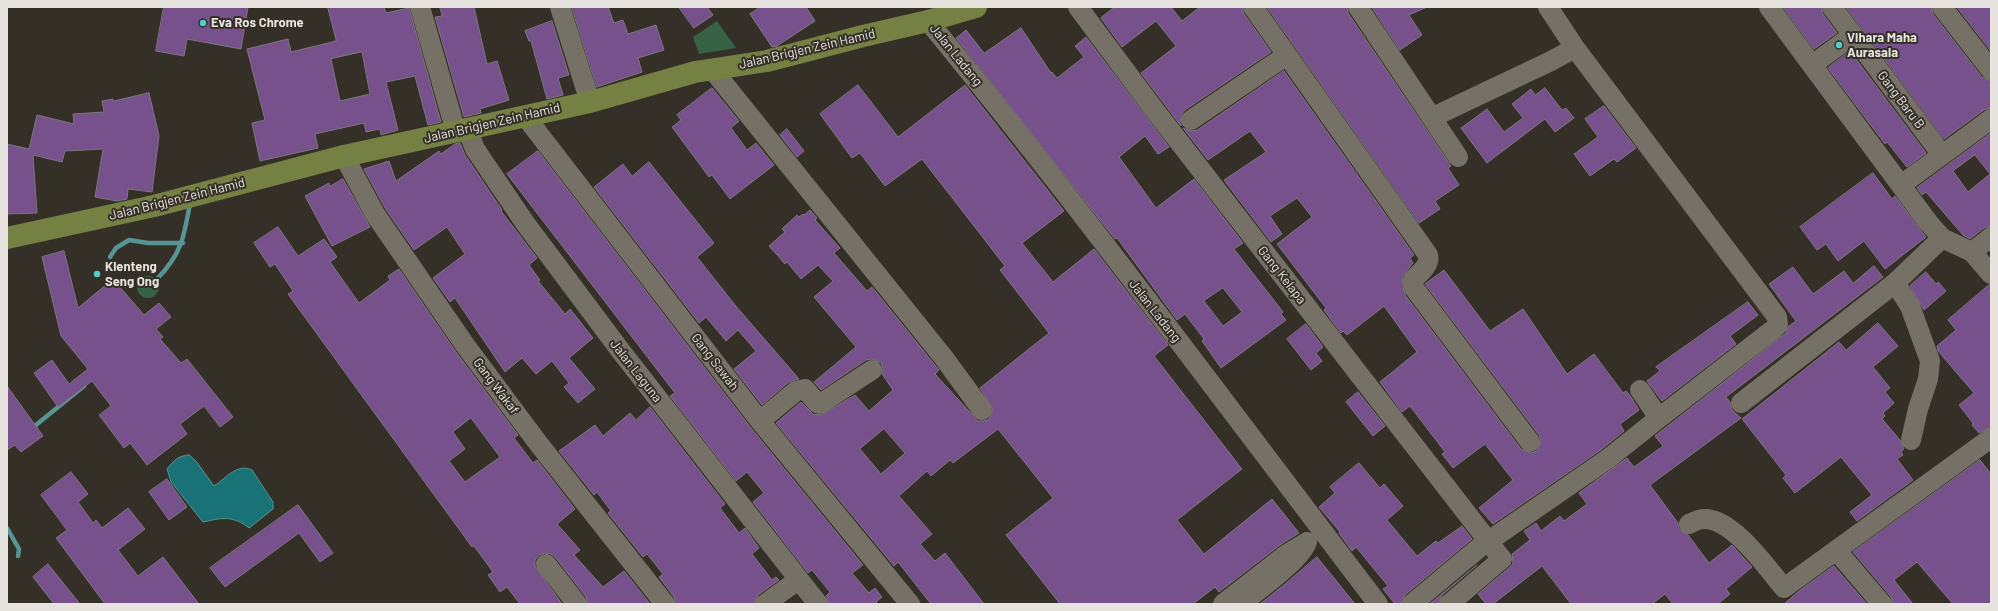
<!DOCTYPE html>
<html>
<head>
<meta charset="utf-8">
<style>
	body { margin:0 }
	#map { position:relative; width:1998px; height:611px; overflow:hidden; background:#342f27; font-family:Barlow,sans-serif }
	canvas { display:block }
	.frame { position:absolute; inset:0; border:8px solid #e7e4df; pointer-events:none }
</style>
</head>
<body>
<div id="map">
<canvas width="1998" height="611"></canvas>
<div class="frame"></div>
</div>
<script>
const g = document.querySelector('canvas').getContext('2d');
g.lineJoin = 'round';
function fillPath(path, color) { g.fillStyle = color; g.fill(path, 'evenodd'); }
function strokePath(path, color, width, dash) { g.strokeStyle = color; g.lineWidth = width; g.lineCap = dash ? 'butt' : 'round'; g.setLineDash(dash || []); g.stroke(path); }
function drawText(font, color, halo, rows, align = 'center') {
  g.font = font + ' Barlow,sans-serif'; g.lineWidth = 4; g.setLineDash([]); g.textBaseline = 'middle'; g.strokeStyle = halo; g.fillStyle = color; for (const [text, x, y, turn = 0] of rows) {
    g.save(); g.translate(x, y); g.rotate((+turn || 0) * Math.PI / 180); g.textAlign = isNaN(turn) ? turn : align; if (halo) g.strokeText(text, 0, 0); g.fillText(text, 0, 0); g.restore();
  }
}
const green = new Path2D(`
	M717 21 736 48 699 54 693 37Z
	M137 287a11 11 0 1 1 22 0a11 11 0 1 1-22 0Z`);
const water = new Path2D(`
	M189 455 196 461 214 486C226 478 237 463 252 470L273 502V509L249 528C233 515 221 518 203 522L171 482 167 469C174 460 178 456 189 455Z`);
const stream = new Path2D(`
	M110 257 116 248 129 240 148 243H183
	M157 279C182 253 184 237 190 203
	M31 429 84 386
	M7 528 19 549 18 556`);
const building = new Path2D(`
	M164 7H248L241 49 187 39 184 56 156 51Z
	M328 7H384L386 13 409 8 441 122 428 125 415 76 386 82 398 130 381 135 380 129 366 132 364 123 315 134 318 148 260 161 252 123 265 120 247 49 288 39 291 52 336 41ZM362 52 370 94 340 101 331 59Z
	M440 7H474L487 64 497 61 509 100 480 109 481 113 464 117 435 17 442 16Z
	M572 7H608L614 23 623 20 628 34 656 25 664 50 638 58 642 72 597 87Z
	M679 7H707L713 15 694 28Z
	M761 7H806L815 21 777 46 772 47 750 14Z
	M1115 7H1171L1182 21 1200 7H1242L1244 14 1271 52 1185 110 1181 115V126L1141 73 1176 46 1156 21 1122 47 1101 18Z
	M1267 7H1347L1348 13 1451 166 1448 168 1459 185 1435 201 1440 209 1419 223Z
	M1372 7H1427L1409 15 1422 35 1400 50Z
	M1783 7H1821L1823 14 1837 33 1814 49Z
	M1846 7H1931L1933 14 1982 77 1991 81V108L1984 110 1944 139Z
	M1957 7H1991V51Z
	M552 21 569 75 558 78 563 95 547 99 531 41H529L525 31Z
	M1021 28 1051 73 1052 72 1057 78 1084 57 1075 46 1086 37 1169 147 1158 154 1145 136 1119 157 1156 208 1194 179 1243 243 1234 249 1283 312 1281 314 1286 320 1221 368 1202 341 1204 339 1185 314 1177 320 1117 238 1115 239 956 38 966 30 984 53ZM1223 288 1242 312 1223 326 1204 301Z
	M1850 51 1926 153 1907 167 1887 142 1885 144 1828 68Z
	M1284 71 1414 255 1410 258 1413 263 1402 277 1405 295 1521 449 1531 453 1537 451 1541 441 1539 435 1425 284 1444 270 1490 331 1523 309 1567 374 1594 354 1623 393 1626 391 1629 394 1639 410 1620 424 1624 431 1602 449 1493 524 1479 508 1513 480 1485 444 1453 468 1442 454 1445 452 1410 406 1402 412 1380 382 1417 352 1384 306 1347 335 1343 331 1341 333 1324 310 1326 308 1277 244 1312 217 1297 198 1270 216 1282 234 1271 242 1224 180 1266 152 1250 131 1208 160 1183 128 1191 131 1197 130Z
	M858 85 898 137 965 85 1064 211 1022 243 1053 282 1094 249 1168 345 1154 356 1242 469 1177 520 1204 554 1272 499 1299 533 1280 545 1219 592 1215 587 1193 604H1060L1006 535 1053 498 998 429 953 463 950 460 931 476 927 471 899 496 932 534 920 544 935 561 945 553 984 604H931L898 562 894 566 776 423 801 402 813 414 821 415 855 395 869 411 893 390 882 374 883 369 881 363 872 359 866 360 821 390 814 382 856 347 814 297 833 281 818 265 801 279 787 262 785 264 769 246 785 232 782 229 797 215 799 217 803 214 804 215 810 210 817 218 815 220 840 248 834 253 867 291 872 287 939 370 935 374 978 421H984L989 419 993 409 980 388 1049 333 1000 270 1005 266 922 159 885 186 860 153 852 158 820 114ZM884 429 905 453 881 474 860 449Z
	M712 88 739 121 731 128 747 150 756 143 774 165 730 199 712 175 709 177 672 127 681 120 677 115Z
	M1545 88 1562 110 1566 108 1574 118 1555 132 1545 119 1487 163 1461 128 1487 109 1504 132 1523 118 1512 104 1531 89 1535 95Z
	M149 93 159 136 152 192 128 189 127 199 117 201 95 197 103 149 65 151 62 162 33 155 37 213 7 214V144L29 149 37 115 74 124 73 114 104 112 102 101 113 99V101Z
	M1604 106 1636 148 1617 162 1614 159 1590 176 1574 154 1598 137 1585 119Z
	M787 129 804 151 797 157 780 135Z
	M1991 133V226L1984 228 1970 239 1963 235 1926 192 1922 195 1917 188ZM1975 155 1990 174 1968 192 1953 171Z
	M460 143 465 155 502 210 501 211 537 258 529 265 540 280 538 281 565 314 570 309 593 338 569 358 595 389 578 403 564 387 569 383 552 361 536 374 522 358 505 372 455 298 450 302 433 278 465 254 447 227 414 250 385 208 364 169 389 161 396 181 439 151 441 154 455 144Z
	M538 151 751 428 863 565 852 573 869 593 875 588 882 597 876 602 878 604H829L826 596 830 592 812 570 808 573 753 502 764 493 747 472 736 481 670 396 675 393 507 174Z
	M649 162 714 243 697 257 735 305 799 379 789 382 762 405 734 369 756 351 738 330 726 341 706 317 699 323 594 187 623 164 632 176Z
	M1873 173 1892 199 1895 196 1926 237 1885 269 1864 241 1838 261 1826 244 1817 250 1800 227Z
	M343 179 370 227 332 246 305 196 329 183 330 186Z
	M278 227 298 256 324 239 337 257 330 262 359 303 390 280 388 276 399 269 456 352 518 435 514 438 533 463 537 460 575 509 557 524 580 550 574 555 603 587 624 571 650 604H588L586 597 555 557 551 554 545 553 539 555 535 560V566L562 604H520L507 587 500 592 488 575 493 572 474 546 472 547 288 294 293 291 275 264 270 267 254 243ZM471 418 500 457 465 482 449 461 465 449 453 432Z
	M64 251 78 308 113 279 144 315 159 303 171 317 156 329 163 337 160 339 181 363 187 359 233 417 220 427 204 406 180 424 187 434 147 465 130 443 124 448 99 415 111 406 92 381 58 407 34 373 52 360 69 384 88 369 61 336 42 257Z
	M1874 266 1883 277 1726 397 1730 402 1732 410 1741 418 1650 485 1678 523 1679 529 1688 535 1709 563 1732 545 1752 567 1726 589 1730 594 1718 604H1673L1665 594 1652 604H1571L1542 566 1493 604H1486L1478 594 1510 567 1513 563 1512 554 1530 540 1524 531 1536 523 1541 531 1560 516 1564 521 1587 504 1579 493 1627 458 1634 467 1663 446 1655 436 1786 333 1789 326 1796 321 1769 284 1793 267 1813 294 1844 271 1853 283Z
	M1926 272 1936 284 1938 282 1946 291 1924 310 1910 286Z
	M1989 285H1991V427L1979 433 1972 425 1973 423 1959 405 1974 393 1938 351 1937 346 1956 330 1948 320Z
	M1748 302 1758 315 1730 336 1736 344 1662 401 1647 381 1660 371 1656 367Z
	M1878 323 1898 346 1873 367 1890 388 1885 392 1894 403 1883 413 1885 416 1882 419 1900 440 1904 449 1901 452 1903 455 1897 459 1913 480 1857 521 1850 512 1872 495 1841 457 1795 493 1783 478 1786 475 1742 419 1839 342 1846 350Z
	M1306 324 1323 347 1316 353 1322 361 1311 370 1287 339Z
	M7 386 43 436 21 452 15 445 7 450Z
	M1358 392 1385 426 1373 436 1346 402Z
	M650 407 725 504 720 508 739 533 745 528 759 548 752 554 772 580 776 577 779 580 758 595 754 604H676L674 597 659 577 663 574 647 554 643 557 608 513 611 511 597 492 594 495 559 451 595 425 603 436 630 413 636 420Z
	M1980 460 1991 474V604H1953L1917 562 1894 580 1913 604H1893L1891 597 1853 552Z
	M1359 463 1380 488 1384 484 1403 506 1387 520 1417 556 1436 541 1438 543 1462 526 1472 539 1405 595 1401 604H1395L1383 589 1388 586 1356 547 1352 551 1339 533 1340 532 1319 507 1335 493 1330 487Z
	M71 472 88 494 78 502 93 523 96 520 102 528 128 508 145 529 118 550 138 576 163 557 199 604H105L56 538 67 530 41 495Z
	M167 479 187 507 169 520 149 492Z
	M298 505 333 553 320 562 299 533 225 587 210 568Z
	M1317 557 1355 604H1260L1285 584Z
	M48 564 80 604H54L33 577Z
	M1477 565 1442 595 1438 604H1430Z
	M1834 566 1867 604H1784L1799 591Z`);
const minor = new Path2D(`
	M420 7 456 132
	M560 7 590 102
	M1078 7 1153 108 1502 559 1449 604
	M1253 7 1428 255C1431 265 1419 273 1413 280L1414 288 1530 442
	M1358 7 1458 157
	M1769 7 1928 222 1942 238 1972 252 1991 274
	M1832 7 1942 155
	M1942 7 1991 70
	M928 21C1084 211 1229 409 1378 604
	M1575 48 1777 317 1778 325 1774 329 1659 418
	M1812 65 1853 35
	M712 69 944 358 982 410
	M525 116 760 421 910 604
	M1433 117 1551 61 1575 48 1548 7
	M1191 120 1287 55
	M467 129 475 149 525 223 620 350 818 604
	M344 156 375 214 465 345 538 443 665 604
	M1901 185 1991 119
	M1972 252 1991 237
	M1895 283 1910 306 1930 361 1928 379 1918 409 1911 440
	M1741 403 1895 283 1942 238
	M760 421 796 391 805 389 817 403 820 404 872 370
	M1689 524C1693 522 1699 519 1703 519 1732 517 1767 568 1784 588L1991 438
	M1836 550 1882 604
	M546 564 577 604
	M765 604 798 580
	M1223 604 1287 554 1307 542C1300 561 1258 590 1241 604
	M1412 604 1480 547 1609 458 1659 418 1640 390`);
const major = new Path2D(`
	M7 238 154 206 344 156 590 102 695 72 767 61 863 36 928 21 976 7`);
const markers = [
	[203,23,4,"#52cdcc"],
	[1839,45,4,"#52cdcc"],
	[97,274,4,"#52cdcc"]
];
const poiNames = [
	["Eva Ros Chrome",211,23],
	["Vihara Maha",1847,38],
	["Aurasala",1847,53],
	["Klenteng",105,267],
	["Seng Ong",105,282]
];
const streetNames = [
	["Jalan Brigjen Zein Hamid",807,49,-13],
	["Jalan Ladang",956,55,51],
	["Gang Baru B",1901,100,53],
	["Jalan Brigjen Zein Hamid",492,123,-13],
	["Jalan Brigjen Zein Hamid",177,199,-14],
	["Gang Kelapa",1282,275,52],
	["Jalan Ladang",1155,311,52],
	["Gang Sawah",715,362,52],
	["Jalan Laguna",636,371,52],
	["Gang Wakaf",496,386,53]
];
fillPath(green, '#376245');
fillPath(water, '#197276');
strokePath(water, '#579496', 1);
strokePath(stream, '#579496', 4.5);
fillPath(building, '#76518b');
strokePath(building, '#7d7781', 1);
strokePath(minor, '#767167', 20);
strokePath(major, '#758143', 22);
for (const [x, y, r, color] of markers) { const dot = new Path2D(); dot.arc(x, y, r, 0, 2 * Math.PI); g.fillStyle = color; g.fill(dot); strokePath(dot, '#342f27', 1.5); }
drawText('bold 13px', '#e7e4df', '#342f27', poiNames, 'left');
drawText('13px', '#e7e4df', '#342f27', streetNames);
</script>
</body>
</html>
